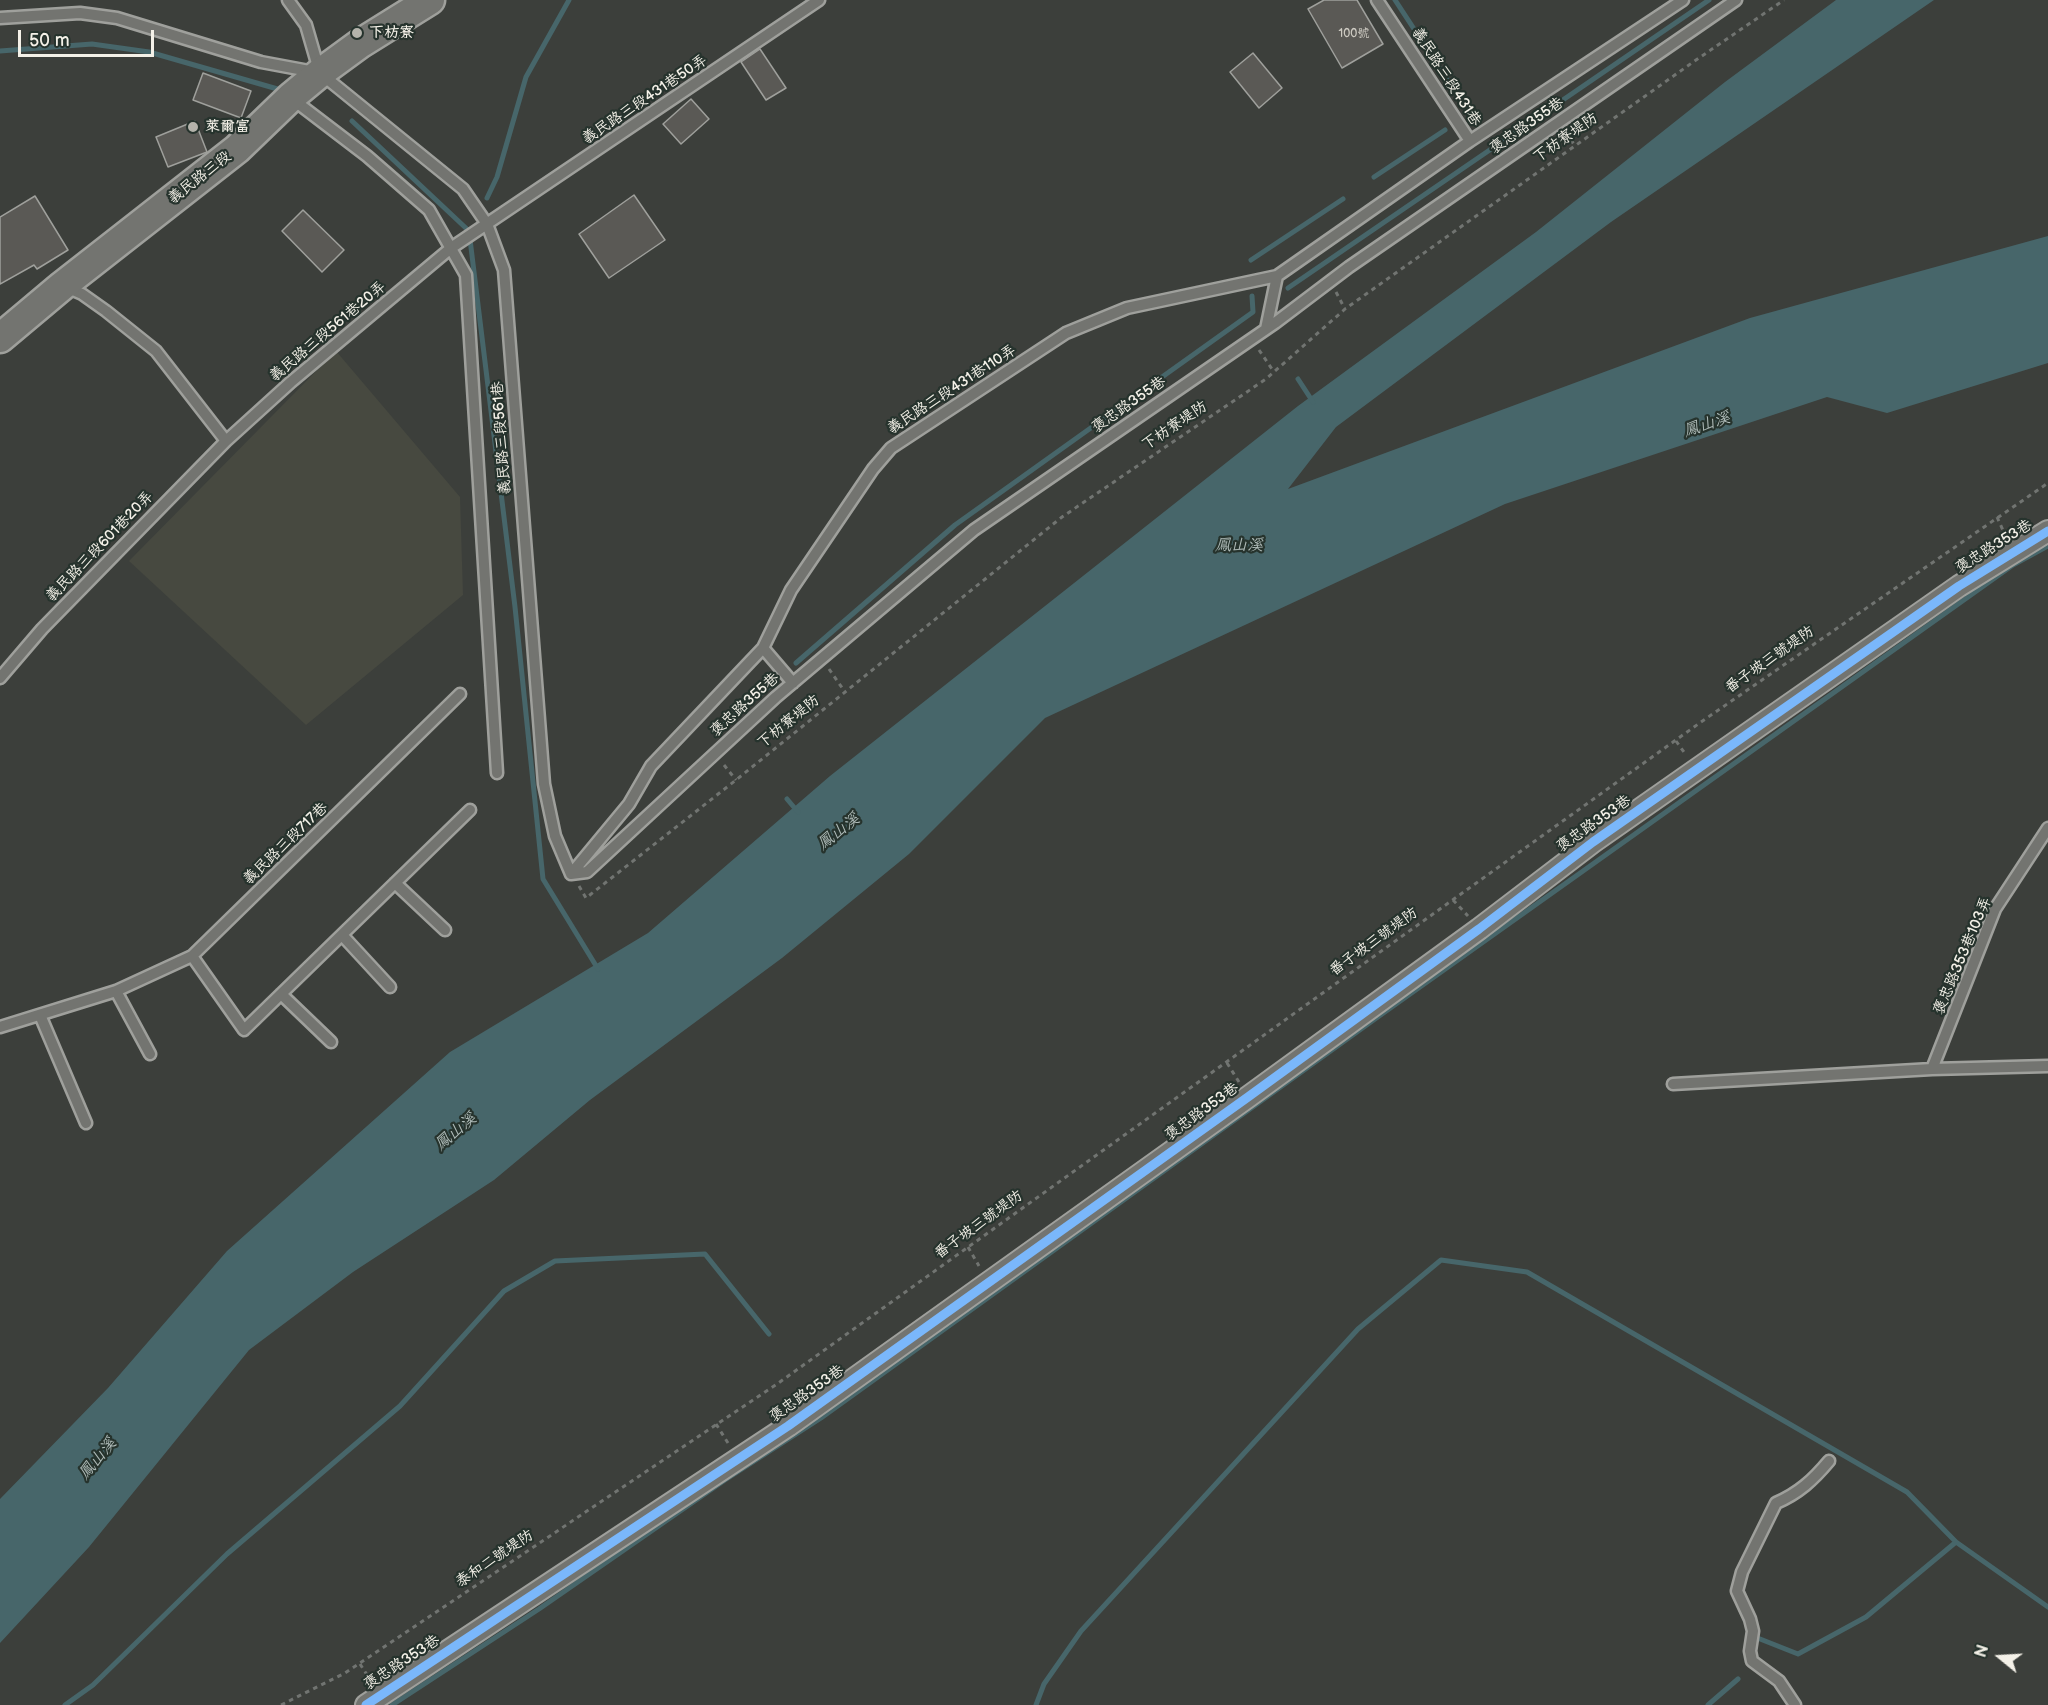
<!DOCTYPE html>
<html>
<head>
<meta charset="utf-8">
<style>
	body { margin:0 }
	#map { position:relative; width:2048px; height:1705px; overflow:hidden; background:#3c3f3b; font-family:"Balsamiq Sans",sans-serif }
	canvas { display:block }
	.north { position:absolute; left:1970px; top:1627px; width:60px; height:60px; -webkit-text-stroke:4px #26332d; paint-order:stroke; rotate:288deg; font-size:16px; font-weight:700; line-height:24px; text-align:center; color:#f4f1e8 }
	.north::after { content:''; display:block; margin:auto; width:21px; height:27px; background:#f4f1e8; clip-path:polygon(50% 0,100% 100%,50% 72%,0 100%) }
	.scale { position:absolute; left:18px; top:30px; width:136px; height:27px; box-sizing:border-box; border:3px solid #f4f1e8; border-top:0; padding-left:8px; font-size:18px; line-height:21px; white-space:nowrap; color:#f4f1e8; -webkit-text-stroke:4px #26332d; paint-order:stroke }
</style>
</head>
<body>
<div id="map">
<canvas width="2048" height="1705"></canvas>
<div class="north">N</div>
<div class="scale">50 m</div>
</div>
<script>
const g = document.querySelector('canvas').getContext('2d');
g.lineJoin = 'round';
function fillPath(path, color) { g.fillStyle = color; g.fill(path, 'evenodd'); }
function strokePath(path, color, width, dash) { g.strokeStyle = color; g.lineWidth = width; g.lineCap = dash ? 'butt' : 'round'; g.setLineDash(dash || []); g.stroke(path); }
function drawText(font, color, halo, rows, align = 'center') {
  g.font = font + ' "Balsamiq Sans","LXGW WenKai TC",sans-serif'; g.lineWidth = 4.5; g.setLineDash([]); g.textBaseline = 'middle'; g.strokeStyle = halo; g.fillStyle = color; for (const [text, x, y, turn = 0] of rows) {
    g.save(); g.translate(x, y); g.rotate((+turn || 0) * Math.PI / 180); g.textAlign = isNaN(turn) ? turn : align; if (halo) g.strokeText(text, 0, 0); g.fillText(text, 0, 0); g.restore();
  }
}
const built = new Path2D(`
	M336 351 460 497 463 595 306 725 129 561Z`);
const water = new Path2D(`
	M1836 0H1934L1611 222 1336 427 1288 489 1750 318 2048 236V363L1887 413 1827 397 1505 504 1045 718 909 854 782 958 590 1100 494 1180 353 1272 249 1350 89 1547 0 1643V1499L108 1388 227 1251 450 1052 648 933 830 776 1298 406 1536 232 1725 82Z`);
const stream = new Path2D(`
	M1395 0 1469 113
	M0 51 92 44 149 52 281 90
	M352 121 469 231 515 607 543 879 598 969
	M1374 177 1445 130
	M487 198 497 177 526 77 569 0
	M1251 260 1343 199
	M1288 288 1709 0
	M1298 379 1313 402
	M796 663 955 525 1253 312 1252 296
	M723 726 773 683
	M787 799 798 812
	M1755 1637 1798 1654 1866 1617 1956 1542
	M65 1705 93 1685 227 1554 400 1406 504 1291 555 1261 705 1254 769 1334
	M392 1705 539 1609 725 1480 821 1418 1375 1019 1829 696 2013 565 2048 546
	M1036 1705 1044 1684 1081 1631 1358 1329 1441 1260 1527 1272 1907 1492 1956 1542 2048 1607
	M1708 1705 1738 1679`);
const building = new Path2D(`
	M1324 0H1357L1383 44 1342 68 1308 9Z
	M760 49 786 88 766 100 741 62Z
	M1253 53 1282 88 1259 108 1230 72Z
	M203 73 251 91 241 118 193 100Z
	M691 99 709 119 681 144 663 124Z
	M195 121 207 152 168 167 156 137Z
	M634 195 665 240 609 278 579 234Z
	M35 196 68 250 37 269 34 265 0 284V217Z
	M303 210 344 250 322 272 282 231Z`);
const path = new Path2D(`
	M1566 132 1575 146
	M1336 292 1345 309
	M1259 350 1274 372
	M1997 517 2006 537
	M829 669 845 692
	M1676 741 1686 755
	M724 765 736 780
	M579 886 586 898 736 780 1062 517 1266 379 1345 309 1696 60 1784 0
	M1453 900 1468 916
	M1227 1063 1239 1082
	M968 1247 979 1266
	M716 1424 728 1443
	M360 1664 371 1681
	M281 1705 345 1673 777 1384 1701 722 2048 483`);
const service = new Path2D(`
	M288 0 306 25 319 70
	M1377 0 1470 141
	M0 18 80 13 117 18 261 62 320 73 463 189 487 224 504 270 544 784 555 836 571 874
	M291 98 367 156 429 210 466 275 497 773
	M66 287 82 294 106 311 156 351 226 441
	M1266 329 1277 276
	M763 648 793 683
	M0 678 42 629 226 441 291 382 451 248 819 0
	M571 874 587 872 776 697 974 530 1275 323 1349 267 1736 0
	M571 874 629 804 651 766 763 648 791 590 873 469 891 448 1066 333 1127 308 1277 276 1470 141 1683 0
	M395 883 445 930
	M342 935 390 987
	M192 956 244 1030 470 810
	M116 991 150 1054
	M281 994 331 1042
	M40 1015 86 1123
	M0 1027 116 991 192 956 460 694
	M1932 1069 1995 909 2048 828
	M1673 1084 1932 1069 2048 1066
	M1795 1705 1779 1681 1752 1661 1750 1651 1753 1631 1750 1619 1737 1591 1742 1572 1776 1503C1799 1493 1813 1480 1829 1461`);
const minor = new Path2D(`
	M366 1705 788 1426 1248 1097 1479 929 1593 842 1959 586 2048 531`);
const secondary = new Path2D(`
	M0 338 62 286 237 149 291 97 320 73 361 43 430 0`);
const cycleway = new Path2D(`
	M366 1705 788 1426 1248 1097 1479 929 1593 842 1959 586 2048 531`);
const markers = [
	[357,33,6,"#b4b3ab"],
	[193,127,6,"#b4b3ab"]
];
const numberNames = [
	["100號",1354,34]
];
const poiNames = [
	["下枋寮",369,33],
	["萊爾富",205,127]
];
const streetNames = [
	["義民路三段431巷",1446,77,57],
	["義民路三段431巷50弄",645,100,-34],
	["褒忠路355巷",1527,126,-35],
	["下枋寮堤防",1566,138,-35],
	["義民路三段",200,178,-38],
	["義民路三段561巷20弄",328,332,-40],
	["義民路三段431巷110弄",952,390,-33],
	["褒忠路355巷",1129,405,-35],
	["下枋寮堤防",1175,426,-34],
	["義民路三段561巷",502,438,-94],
	["義民路三段601巷20弄",100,547,-46],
	["褒忠路353巷",1994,547,-32],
	["番子坡三號堤防",1770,660,-35],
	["褒忠路355巷",745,705,-42],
	["下枋寮堤防",789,722,-39],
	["褒忠路353巷",1594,824,-35],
	["義民路三段717巷",286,844,-44],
	["番子坡三號堤防",1374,942,-36],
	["褒忠路353巷103弄",1963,956,-67],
	["褒忠路353巷",1202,1112,-36],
	["番子坡三號堤防",979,1225,-36],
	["褒忠路353巷",807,1394,-35],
	["泰和二號堤防",495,1559,-34],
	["褒忠路353巷",402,1663,-33]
];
const waterNames = [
	["鳳山溪",1707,425,-18],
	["鳳山溪",1239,546],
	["鳳山溪",839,832,-38],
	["鳳山溪",456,1132,-40],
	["鳳山溪",98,1459,-50]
];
fillPath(built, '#474940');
fillPath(water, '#47666a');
strokePath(stream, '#47666a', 5);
fillPath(building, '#5a5955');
strokePath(building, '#9fa09c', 1.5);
strokePath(service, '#9fa09c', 15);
strokePath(minor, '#9fa09c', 24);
strokePath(secondary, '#9fa09c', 33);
strokePath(path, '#717471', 3, [4.5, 4.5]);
strokePath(service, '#737470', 10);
strokePath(minor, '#737470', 20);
strokePath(secondary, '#737470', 28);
strokePath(cycleway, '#7ab7fb', 9);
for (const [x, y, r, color] of markers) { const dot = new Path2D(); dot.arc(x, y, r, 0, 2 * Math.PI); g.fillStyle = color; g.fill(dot); strokePath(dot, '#26332d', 2); }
drawText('12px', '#cecbc3', null, numberNames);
drawText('bold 15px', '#f4f1e8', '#26332d', poiNames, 'left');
drawText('15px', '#f4f1e8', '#26332d', streetNames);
drawText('italic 16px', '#afbbb8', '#26332d', waterNames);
</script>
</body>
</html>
